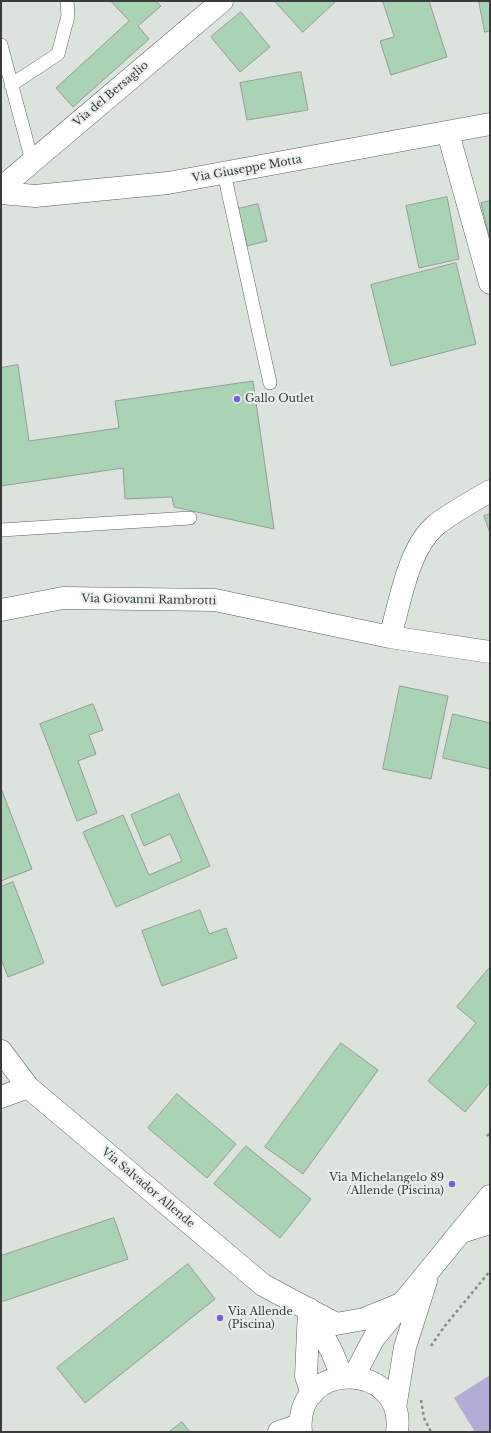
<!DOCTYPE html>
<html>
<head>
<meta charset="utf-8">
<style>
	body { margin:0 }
	#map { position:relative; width:491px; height:1433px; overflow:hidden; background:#dce3dd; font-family:"Libre Baskerville",serif }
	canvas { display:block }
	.frame { position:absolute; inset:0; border:2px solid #393c3a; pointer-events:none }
</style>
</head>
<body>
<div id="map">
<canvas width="491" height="1433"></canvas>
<div class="frame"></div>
</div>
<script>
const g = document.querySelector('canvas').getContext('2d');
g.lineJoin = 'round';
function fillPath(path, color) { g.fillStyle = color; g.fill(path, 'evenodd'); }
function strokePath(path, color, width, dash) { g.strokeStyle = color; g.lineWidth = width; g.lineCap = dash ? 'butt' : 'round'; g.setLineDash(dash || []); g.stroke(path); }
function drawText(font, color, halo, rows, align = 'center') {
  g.font = font + ' "Libre Baskerville",serif'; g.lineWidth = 4; g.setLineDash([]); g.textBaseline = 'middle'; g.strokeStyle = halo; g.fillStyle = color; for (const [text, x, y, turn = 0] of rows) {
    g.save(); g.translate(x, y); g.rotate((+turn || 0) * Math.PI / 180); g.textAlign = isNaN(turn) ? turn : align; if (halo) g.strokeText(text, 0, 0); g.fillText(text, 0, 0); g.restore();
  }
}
const green = new Path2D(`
	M490 1375V1432H475L454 1398Z`);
const building = new Path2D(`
	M111 1H156L161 6 138 26 149 39 73 107 56 88 129 21Z
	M275 1H336L303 32Z
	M383 1H429L447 57 391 75 380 41 394 37Z
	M479 1H490V31L485 32Z
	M241 12 270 47 240 72 211 37Z
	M301 72 308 110 247 120 240 83Z
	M447 197 459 259 419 268 406 206Z
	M490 201V240L481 203Z
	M258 204 267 241 247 246 238 209Z
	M456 263 476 344 391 366 371 285Z
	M18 365 29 441 119 428 115 401 253 381 274 529 174 507 172 497 125 499 123 468 1 486V368Z
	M490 514V533L484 516Z
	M400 686 448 696 431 779 383 769Z
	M93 704 103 730 89 735 96 754 78 761 97 813 77 821 40 724Z
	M453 714 490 723V769L443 758Z
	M1 788 32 869 1 881Z
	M179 794 210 866 116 907 83 832 123 815 149 875 182 861 170 834 144 846 131 815Z
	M13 882 44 963 8 977 1 959V887Z
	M200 910 209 934 226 928 237 958 162 986 142 931Z
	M490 967V1082L465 1112 428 1081 476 1023 457 1007Z
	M341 1043 378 1070 303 1174 265 1147Z
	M177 1094 236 1144 207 1178 148 1128Z
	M246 1146 311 1199 280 1238 214 1184Z
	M114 1218 128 1259 1 1302V1256Z
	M188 1264 215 1299 85 1403 57 1368Z
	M182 1422 190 1432H169Z`);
const path = new Path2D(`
	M487 1136 490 1133
	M431 1346 444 1327 490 1271
	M421 1400 424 1418 431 1432`);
const service = new Path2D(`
	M1 45 32 161
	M11 85 58 54 68 16 67 1
	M224 173 270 383
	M1 530 190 518`);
const minor = new Path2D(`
	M448 133 490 283
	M1 188 222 1
	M1 610 63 598 215 600 390 637 490 652
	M390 637C400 603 408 548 436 525 452 512 472 502 490 491
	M1 1097 28 1087
	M461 1232 490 1223
	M279 1432 300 1425`);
const tertiary = new Path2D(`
	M1 1051 28 1087 263 1285 336 1324 364 1319 401 1304
	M309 1309 306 1376 312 1394
	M310 1310 332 1352 342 1377
	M354 1376 374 1338 490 1196
	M395 1408 405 1347 426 1281
	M301 1432C293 1358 407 1361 397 1432`);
const secondary = new Path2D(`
	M1 193 35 196 168 183 490 124`);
const markers = [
	[237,399,4,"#7960da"],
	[452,1184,4,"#7960da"],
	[220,1318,4,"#7960da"]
];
const streetNames = [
	["Via del Bersaglio",111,94,-40],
	["Via Giuseppe Motta",247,169,-10],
	["Via Giovanni Rambrotti",149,600,1],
	["Via Salvador Allende",148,1188,40]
];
const poiNames = [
	["Gallo Outlet",245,399],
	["Via Michelangelo 89",444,1178,"right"],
	["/Allende (Piscina)",444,1191,"right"],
	["Via Allende",228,1312],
	["(Piscina)",228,1325]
];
fillPath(green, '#b1add6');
fillPath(building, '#aad2b4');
strokePath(building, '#959c97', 1);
strokePath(service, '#5b625d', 14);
strokePath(minor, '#5b625d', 23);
strokePath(tertiary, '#5b625d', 23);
strokePath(secondary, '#5b625d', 23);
strokePath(path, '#878c88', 2.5, [3, 3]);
strokePath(service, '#fff', 13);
strokePath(minor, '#fff', 22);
strokePath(tertiary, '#fff', 22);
strokePath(secondary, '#fff', 22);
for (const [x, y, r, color] of markers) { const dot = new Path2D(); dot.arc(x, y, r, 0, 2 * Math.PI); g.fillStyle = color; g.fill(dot); strokePath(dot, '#e9f0eb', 1.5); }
drawText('11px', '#393c3a', '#e9f0eb', streetNames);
drawText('11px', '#393c3a', '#e9f0eb', poiNames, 'left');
</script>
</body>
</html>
